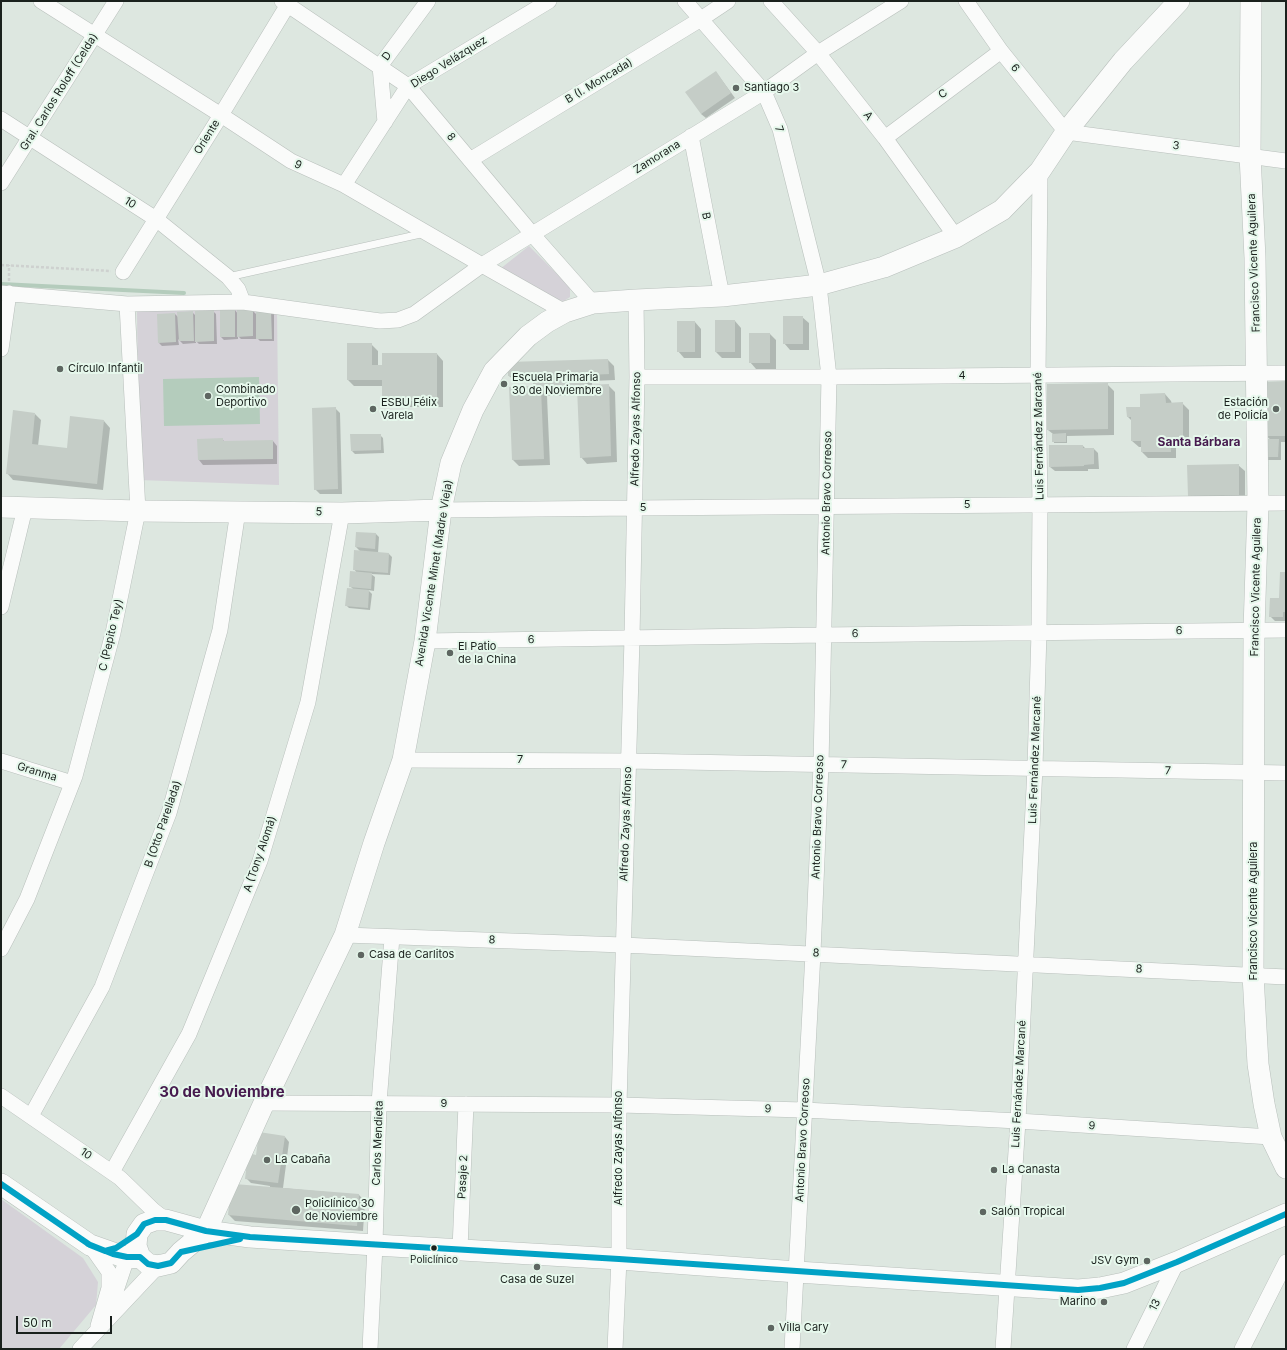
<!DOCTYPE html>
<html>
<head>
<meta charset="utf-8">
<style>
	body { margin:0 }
	#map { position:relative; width:1287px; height:1350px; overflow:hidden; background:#dde7e0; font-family:Inter,sans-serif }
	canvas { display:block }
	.frame { position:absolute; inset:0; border:2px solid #1a211d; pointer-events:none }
	.scale { position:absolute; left:16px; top:1316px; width:96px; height:18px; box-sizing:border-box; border:2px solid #1a211d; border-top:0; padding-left:5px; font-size:12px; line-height:14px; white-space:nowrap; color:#1a211d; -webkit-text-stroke:3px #e6f8ec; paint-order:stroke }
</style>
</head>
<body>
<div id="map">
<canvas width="1287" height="1350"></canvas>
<div class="frame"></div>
<div class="scale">50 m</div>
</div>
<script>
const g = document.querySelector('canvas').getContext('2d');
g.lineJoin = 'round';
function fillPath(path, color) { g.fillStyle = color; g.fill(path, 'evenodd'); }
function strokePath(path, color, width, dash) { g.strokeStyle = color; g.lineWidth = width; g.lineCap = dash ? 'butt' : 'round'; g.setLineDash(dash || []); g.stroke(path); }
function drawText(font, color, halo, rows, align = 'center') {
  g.font = font + ' Inter,sans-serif'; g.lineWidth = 4; g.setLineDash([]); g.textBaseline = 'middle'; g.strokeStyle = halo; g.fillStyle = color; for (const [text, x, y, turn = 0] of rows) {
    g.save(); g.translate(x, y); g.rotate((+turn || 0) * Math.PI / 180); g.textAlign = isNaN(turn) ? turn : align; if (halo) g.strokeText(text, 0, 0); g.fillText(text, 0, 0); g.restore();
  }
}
const green = new Path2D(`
	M529 246 569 286 570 290V297L564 301 551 299 500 269Z
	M277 309 279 485 139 480 137 311Z
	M1 1199 83 1258 98 1282 96 1305 59 1349H1V1266L2 1265 1 1261Z`);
const water = new Path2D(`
	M259 377 260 424 164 426 163 379Z`);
const shadow = new Path2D(`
	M716 72 735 98 706 118 701 114Z
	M235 310 238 314 252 310 257 315V311L274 313V341H260L256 337V339H241L238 336V339L224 340 221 337Z
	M213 311 216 314 217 344H199L196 341V343L183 344 178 339 179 345 162 346 159 343 175 314 179 318 192 312 196 316Z
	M802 317 809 323V350H790L784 343Z
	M735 321 741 328V358H722L716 352Z
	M695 322 701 329V358H684L678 351Z
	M770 334 776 340V369H756L750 362Z
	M371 344 378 351V366H383V354H437L443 361V407H389L383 401V386H354L348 380Z
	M608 360 614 366 615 380 592 381V386L608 385 615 392 617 462 587 464 581 457 579 395 547 396 550 465 519 466 513 460 534 387V382H516L509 376Z
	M1286 382V442H1281V460H1268L1265 457 1271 440 1266 436Z
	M1107 384 1114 391V435L1067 436V443H1054L1053 434 1048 430Z
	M1165 394 1171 401 1172 404 1182 403 1189 410V446H1176V458H1148L1142 452V447H1139L1132 441V421L1128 417Z
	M335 408 340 413 342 494H320L315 489Z
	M35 414 41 420 38 446 68 450 104 421 110 428 103 490 13 480 7 473Z
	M380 435 383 438 384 453 355 454 352 451Z
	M222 439 225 442 273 441 277 446V464L203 465 199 460 198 440Z
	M1083 446 1086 449H1094L1098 453 1099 469H1088V471H1055L1050 467Z
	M1238 465 1245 471V501L1195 502 1189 495Z
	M357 533 376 534 379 537 378 553 389 554 392 557 390 575 371 574 375 577 374 591 368 590 372 594 370 610 349 608 346 605 354 590 350 586 357 573 354 569 361 552 356 547Z
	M1286 573V621H1275L1270 616 1280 599Z
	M285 1137 289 1142 283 1188 359 1195 365 1201 363 1231 235 1221 229 1215 270 1187V1186L251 1183 246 1178 257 1156Z`);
const stream = new Path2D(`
	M1 284 184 293`);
const building = new Path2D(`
	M716 71 731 93 701 114 685 92Z
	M235 309V337H220V310Z
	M237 309H253V336L237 337Z
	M214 310V341L195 342V311Z
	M256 310H271L272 339H256Z
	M193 311 194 341H179L177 312Z
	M175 313 176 342 158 343 157 314Z
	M783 316H803V344H783Z
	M715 320H735V352H715Z
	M677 321H695V352H677Z
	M749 333H770V363H749Z
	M347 343H372V365H382V353H437V401H382V380H347Z
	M608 359 609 374 586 375 587 385 609 384 611 456 580 458 577 388 541 390 544 459 512 460 509 387 533 386V376H508V362Z
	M1286 381V436H1265V382Z
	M1108 383V429L1047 430V384Z
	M1165 393 1166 403 1183 402V440H1170L1171 452H1141V441H1131V417H1127L1126 407H1140V394Z
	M336 407 338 489 314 490 312 408Z
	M13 410 35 413 32 444 67 448 70 416 104 420 97 484 6 474Z
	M1066 433V442H1052V434Z
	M350 434H381V450L351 451Z
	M223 438V441L273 440V459L198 460 197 439Z
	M1264 439H1279L1278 457H1264Z
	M1049 445H1083V448H1094V464L1084 465V466L1049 467Z
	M1239 464V495L1188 496 1187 465Z
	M356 532 376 533 375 549 355 547Z
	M354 550 389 553 388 573 353 570Z
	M350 571 372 573 371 589 349 587Z
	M1280 572H1286V612H1283V617H1269L1270 598H1279Z
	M347 588 369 590 368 608 345 606Z
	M259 1132 285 1136 278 1183 245 1179 248 1153 256 1155Z
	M234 1184 359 1194 357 1226 228 1215 230 1194Z`);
const path = new Path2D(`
	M1 265 111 271
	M9 281V265`);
const lane = new Path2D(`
	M228 277 425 233`);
const street = new Path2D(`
	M41 1 221 115 291 161 344 185 482 265 565 312
	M282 1 408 86 533 235 593 303
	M685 1 764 92 780 129 819 285 829 377 821 765 813 953 792 1349
	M771 1 818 53 885 138 956 237
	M966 1 1001 51 1066 132 1286 161
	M1 119 156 219 228 277 238 289 243 302
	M385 122 380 66 428 1
	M691 136 722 296
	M885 138 1001 51
	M470 160 701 19 728 1
	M1 183 116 1
	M344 185 408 86 549 1
	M123 272 221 115 290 1
	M1 293 127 304 243 302 380 321 398 320 414 314 482 265 764 92 818 53 901 1
	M1 349 9 293
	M637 377H829L1286 373
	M441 510 634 508 1286 503
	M1 607 25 508
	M425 641 823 635 1286 630
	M403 760 628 761 1286 773
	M1 761 72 783
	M345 935 623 945 1286 977
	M1 949 27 899 75 776 113 633 138 511 127 304
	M1 1096 120 1178 153 1210 166 1220
	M264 1103 619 1105 804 1110 1018 1121 1271 1137
	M31 1116 102 987 169 813 220 630 238 511
	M112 1172 189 1034 260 861 308 702 342 513
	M90 1245 109 1272V1288L98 1326
	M460 1249 466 1104
	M114 1297 127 1258
	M80 1349 158 1266
	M370 1349 375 1245 379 1103 392 937
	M615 1349 619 1259V1105L632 638 637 377 636 300
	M1003 1349 1018 1121 1035 767 1039 632 1040 505 1038 376 1040 171
	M1134 1349 1177 1262
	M1242 1349 1286 1262`);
const secondary = new Path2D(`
	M1179 1 1123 61 1066 132 1040 171 1002 210 956 237 884 267 819 285 722 296 636 300 593 303 565 312 547 322 528 336 494 371 473 410 451 463 441 510 425 641 403 760 374 843 345 935 264 1103 206 1231 181 1252 171 1263 158 1266 148 1264 140 1257 136 1246 137 1234 144 1224 155 1220H166L206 1231 250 1237 375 1245 619 1259 797 1272 1078 1290 1100 1288 1124 1283 1177 1262 1286 1214
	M1251 1 1250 155 1255 258 1258 504 1254 630 1253 975 1258 1064 1264 1104 1271 1137 1286 1168
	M1 507 138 511 342 513 441 510
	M1 1184 90 1245 127 1258 140 1257`);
const bus1 = new Path2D(`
	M1 1184 90 1245 105 1251 116 1248 137 1234 144 1224 155 1220H166L206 1231 250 1237 619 1259 1078 1290 1100 1288 1124 1283 1177 1262 1286 1214
	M88 1244 113 1254 127 1257H140L148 1264 158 1266 171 1263 181 1252 240 1239`);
const markers = [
	[736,88,4,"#5e6661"],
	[60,369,4,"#5e6661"],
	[504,384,4,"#5e6661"],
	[208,396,4,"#5e6661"],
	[373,409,4,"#5e6661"],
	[1276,409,4,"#5e6661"],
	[450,653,4,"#5e6661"],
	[361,955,4,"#5e6661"],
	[267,1160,4,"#5e6661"],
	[994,1170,4,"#5e6661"],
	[296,1210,5,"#5e6661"],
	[983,1212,4,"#5e6661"],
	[434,1248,3.5,"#1a211d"],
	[1147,1261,4,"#5e6661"],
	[537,1267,4,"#5e6661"],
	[1104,1302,4,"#5e6661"],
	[771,1328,4,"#5e6661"]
];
const busNames = [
	["Policlínico",434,1260]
];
const streetNames = [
	["D",387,56,-54],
	["Diego Velázquez",449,62,-32],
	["6",1015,68,51],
	["B (I. Moncada)",599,81,-31],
	["Gral. Carlos Roloff (Celda)",59,92,-58],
	["C",943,94,-37],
	["A",868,116,52],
	["7",779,129,71],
	["Oriente",207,137,-58],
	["8",451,137,50],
	["3",1176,146,7],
	["Zamorana",657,157,-32],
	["9",298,165,25],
	["10",130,203,33],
	["B",706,216,79],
	["Francisco Vicente Aguilera",1254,263,-92],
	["4",962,376],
	["Alfredo Zayas Alfonso",636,429,-89],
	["Luis Fernández Marcané",1039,436,-91],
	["Antonio Bravo Correoso",827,493,-89],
	["5",967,505],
	["5",643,508],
	["5",319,512,1],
	["Avenida Vicente Minet (Madre Vieja)",434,573,-81],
	["Francisco Vicente Aguilera",1256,587,-89],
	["6",1179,631,-1],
	["6",855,634,-1],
	["C (Pepito Tey)",111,635,-77],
	["6",531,640,-1],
	["7",520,760],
	["Luis Fernández Marcané",1035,760,-88],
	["7",844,765,1],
	["7",1168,771,1],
	["Granma",37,772,17],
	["Antonio Bravo Correoso",818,817,-88],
	["B (Otto Parellada)",163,824,-71],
	["Alfredo Zayas Alfonso",626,824,-88],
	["A (Tony Alomá)",260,854,-71],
	["Francisco Vicente Aguilera",1254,911,-90],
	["8",492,940,2],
	["8",816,953,3],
	["8",1139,969,3],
	["Luis Fernández Marcané",1019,1084,-87],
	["9",444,1104],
	["9",768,1109,1],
	["9",1092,1126,4],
	["Antonio Bravo Correoso",803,1140,-87],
	["Carlos Mendieta",378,1143,-88],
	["Alfredo Zayas Alfonso",619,1148,-90],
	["10",86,1154,35],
	["Pasaje 2",463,1177,-87],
	["13",1155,1305,-63]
];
const poiNames = [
	["Santiago 3",744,88],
	["Círculo Infantil",68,369],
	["Escuela Primaria",512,378],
	["30 de Noviembre",512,391],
	["Combinado",216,390],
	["Deportivo",216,403],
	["ESBU Félix",381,403],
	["Varela",381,416],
	["Estación",1268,403,"right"],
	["de Policía",1268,416,"right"],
	["El Patio",458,647],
	["de la China",458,660],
	["Casa de Carlitos",369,955],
	["La Cabaña",275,1160],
	["La Canasta",1002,1170],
	["Policlínico 30",305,1204],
	["de Noviembre",305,1217],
	["Salón Tropical",991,1212],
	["JSV Gym",1139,1261,"right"],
	["Casa de Suzel",537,1280,"center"],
	["Marino",1096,1302,"right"],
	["Villa Cary",779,1328]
];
const neighbourhoodNames = [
	["Santa Bárbara",1199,442]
];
const districtNames = [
	["30 de Noviembre",222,1092]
];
fillPath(green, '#d5d2d8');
fillPath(water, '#b4ccbc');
fillPath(shadow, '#0003');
strokePath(stream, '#b4ccbc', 4);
fillPath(building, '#c5cdc7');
strokePath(lane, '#b8bfbb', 8);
strokePath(street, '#b8bfbb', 16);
strokePath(secondary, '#b8bfbb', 22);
strokePath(path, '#ced1cf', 2.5, [3, 2]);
strokePath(lane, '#fafbfa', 7);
strokePath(street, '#fafbfa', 15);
strokePath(secondary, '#fafbfa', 21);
strokePath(bus1, '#01a2c5', 6);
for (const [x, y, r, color] of markers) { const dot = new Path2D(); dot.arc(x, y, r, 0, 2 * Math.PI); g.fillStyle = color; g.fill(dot); strokePath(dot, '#e6f8ec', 1.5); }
drawText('10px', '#1a211d', '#e6f8ec', busNames);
drawText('11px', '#1a211d', '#e6f8ec', streetNames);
drawText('11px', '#1a211d', '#e6f8ec', poiNames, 'left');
drawText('bold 12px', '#461b4e', '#e6f8ec', neighbourhoodNames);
drawText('bold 15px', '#461b4e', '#e6f8ec', districtNames);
</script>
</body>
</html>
